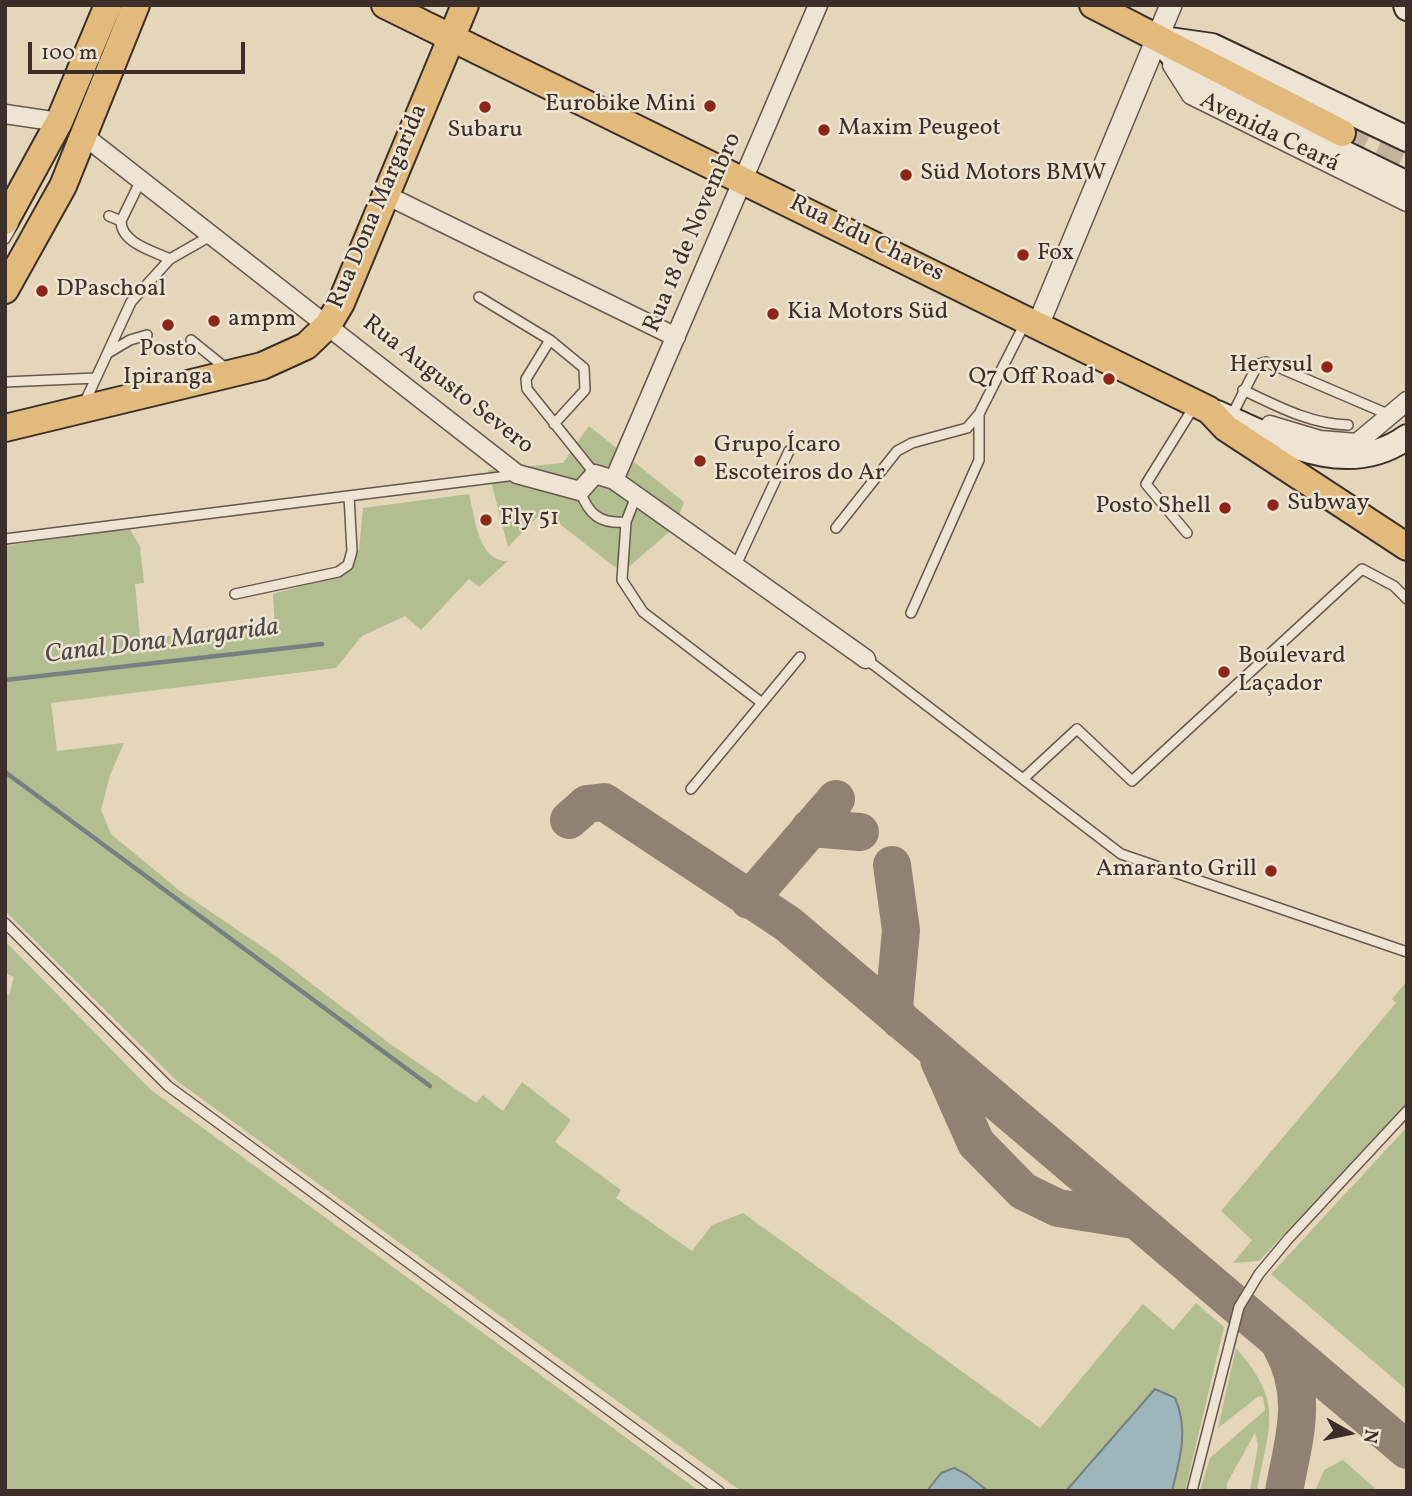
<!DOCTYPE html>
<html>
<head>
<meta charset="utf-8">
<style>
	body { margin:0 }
	#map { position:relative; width:1412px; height:1496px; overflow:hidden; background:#e4d6b9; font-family:Vollkorn,serif }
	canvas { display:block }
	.frame { position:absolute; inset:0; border:7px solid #3c2e29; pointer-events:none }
	.north { position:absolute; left:1314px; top:1398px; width:70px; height:70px; -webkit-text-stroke:5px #ede4d2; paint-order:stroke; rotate:99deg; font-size:19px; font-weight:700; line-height:28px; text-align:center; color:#3c2e29 }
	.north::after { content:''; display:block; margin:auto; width:24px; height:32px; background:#3c2e29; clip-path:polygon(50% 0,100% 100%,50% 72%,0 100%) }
	.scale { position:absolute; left:28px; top:42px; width:217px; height:32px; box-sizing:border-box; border:4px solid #3c2e29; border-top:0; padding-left:9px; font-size:21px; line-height:24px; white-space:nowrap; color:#3c2e29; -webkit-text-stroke:5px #ede4d2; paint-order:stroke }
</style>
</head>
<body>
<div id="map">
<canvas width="1412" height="1496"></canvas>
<div class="frame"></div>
<div class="north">N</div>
<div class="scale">100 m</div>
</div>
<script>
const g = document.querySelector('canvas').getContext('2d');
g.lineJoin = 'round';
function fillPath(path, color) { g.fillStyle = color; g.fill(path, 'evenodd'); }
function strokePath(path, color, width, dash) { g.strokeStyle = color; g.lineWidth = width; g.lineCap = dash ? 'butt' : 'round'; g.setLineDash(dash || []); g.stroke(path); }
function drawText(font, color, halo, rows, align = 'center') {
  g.font = font + ' Vollkorn,serif'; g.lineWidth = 5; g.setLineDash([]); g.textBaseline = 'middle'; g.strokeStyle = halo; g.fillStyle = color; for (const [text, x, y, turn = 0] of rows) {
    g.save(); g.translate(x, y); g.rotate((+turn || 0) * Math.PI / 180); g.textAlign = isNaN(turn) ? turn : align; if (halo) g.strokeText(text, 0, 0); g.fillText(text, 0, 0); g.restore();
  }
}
const green = new Path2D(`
	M589 426 684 502 675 527 624 571 615 567 543 511 508 547 488 470 563 463Z
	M469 494C475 517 478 562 508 561L479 587 469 579 421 630 405 616 362 636 336 668 51 703 57 751 124 743 110 775 101 810 111 834 180 891 273 954 389 1043 476 1103 483 1095 503 1111 522 1082 571 1120 555 1142 621 1190 616 1198 692 1251 712 1225 743 1213 1040 1428 1143 1304 1173 1330 1196 1303 1224 1327 1185 1491H741L177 1081 5 911V546L129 528 140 546 144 583 135 584 140 638 198 634 201 639 275 630 273 594 346 573 359 550 363 508Z
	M5 941 151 1090 699 1491H5V994L9 995 14 977 5 973Z
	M1407 981V1103L1259 1261 1233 1263 1252 1240 1221 1211 1396 1003 1392 999Z
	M1407 1127V1390L1271 1274Z
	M1236 1348C1285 1404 1269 1424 1257 1491H1250L1258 1445 1255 1433 1227 1483V1491H1200L1210 1458 1265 1410 1263 1397 1259 1396 1218 1428Z
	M1343 1460 1378 1491H1315L1324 1470Z`);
const water = new Path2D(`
	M1155 1389 1175 1398C1189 1429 1180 1459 1172 1491H1066Z
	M954 1468 966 1474 988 1491H927L941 1473Z`);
const stream = new Path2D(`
	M5 680 322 644
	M5 772 430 1086`);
const taxiway = new Path2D(`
	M569 820 587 804 604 802 788 924 1407 1450
	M810 828 860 832
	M892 865 901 930 894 1007 900 1020
	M749 900 836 799
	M939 1060 976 1143 1023 1191 1058 1208 1134 1220
	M1281 1346C1309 1396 1294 1438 1284 1491`);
const primaryTunnel = new Path2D(`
	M1342 133 1407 164`);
const service = new Path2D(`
	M141 180 121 221C121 243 153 251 170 259
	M109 216 121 221
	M5 239 13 225
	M479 297 550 340 526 379 527 389 595 474
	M191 340 228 370
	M550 340 584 368 585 390 554 424
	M108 353 130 340 147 335
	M5 382 96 378
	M1243 390C1277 406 1310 424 1348 425
	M84 404 131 302 170 259 212 235
	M1233 413 1258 364 1266 362 1390 415
	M580 491C589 515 600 524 626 522L636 496
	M626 522 622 580 643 612 762 703
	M836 528 897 451 912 443 967 428 979 414 1025 323
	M1187 533 1146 484 1195 405
	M5 539 516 475
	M735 567 789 451
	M235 594 338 572 348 565 352 551 349 496
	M911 613 979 460V414
	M866 659 1121 854 1407 952
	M1023 779 1077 729 1132 781 1362 569 1394 586 1407 599
	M691 789 800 657
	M5 923 168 1086 719 1491
	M1192 1491 1239 1307 1259 1274 1289 1238 1407 1111`);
const minor = new Path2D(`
	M1172 65 1191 95 1407 202
	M5 114 59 122
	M83 135 517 474 580 491 595 474 614 480 866 659
	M386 195 676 337
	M1270 425 1320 440 1357 443 1407 401
	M614 480 818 5`);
const tertiary = new Path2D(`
	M1038 325 1171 5`);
const secondary = new Path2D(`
	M1406 5 1407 8
	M1163 39 1212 46 1407 139
	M1161 43 1197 81 1407 184
	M1217 413C1276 439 1346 481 1407 437`);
const primary = new Path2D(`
	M385 5 1209 410 1226 428 1407 547
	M1093 5 1342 133
	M5 221 59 122 108 5
	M5 290 63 186 136 5
	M5 428 262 366 306 346 328 325 341 303 465 5`);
const markers = [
	[710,106,7,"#8f2418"],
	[485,107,7,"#8f2418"],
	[824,130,7,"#8f2418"],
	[906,175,7,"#8f2418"],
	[1023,255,7,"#8f2418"],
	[42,291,7,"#8f2418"],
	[773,314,7,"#8f2418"],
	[214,321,7,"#8f2418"],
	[168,325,7,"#8f2418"],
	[1327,367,7,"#8f2418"],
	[1109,379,7,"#8f2418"],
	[700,461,7,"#8f2418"],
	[1273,505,7,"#8f2418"],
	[1225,508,7,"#8f2418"],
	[486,520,7,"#8f2418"],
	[1224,672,7,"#8f2418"],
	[1271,871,7,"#8f2418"]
];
const poiNames = [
	["Eurobike Mini",696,106,"right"],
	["Maxim Peugeot",838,130],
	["Subaru",485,132,"center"],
	["Süd Motors BMW",920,175],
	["Fox",1037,255],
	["DPaschoal",56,291],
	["Kia Motors Süd",787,314],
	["ampm",228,321],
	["Posto",168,351,"center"],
	["Ipiranga",168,379,"center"],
	["Herysul",1313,367,"right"],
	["Q7 Off Road",1095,379,"right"],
	["Grupo Ícaro",714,447],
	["Escoteiros do Ar",714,475],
	["Subway",1287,505],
	["Posto Shell",1211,508,"right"],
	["Fly 51",500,520],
	["Boulevard",1238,658],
	["Laçador",1238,686],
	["Amaranto Grill",1257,871,"right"]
];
const streetNames = [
	["Avenida Ceará",1269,134,26],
	["Rua Dona Margarida",379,207,-67],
	["Rua 18 de Novembro",694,233,-67],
	["Rua Edu Chaves",866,240,26],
	["Rua Augusto Severo",447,386,38]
];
const waterNames = [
	["Canal Dona Margarida",162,643,-7]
];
fillPath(green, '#b2be90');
fillPath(water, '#9cb6bb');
strokePath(water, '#768081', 2);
strokePath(stream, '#768081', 4.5);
strokePath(taxiway, '#908271', 38);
strokePath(primaryTunnel, '#c2b49c', 26, [26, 13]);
strokePath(service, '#66584d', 12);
strokePath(minor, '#66584d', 21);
strokePath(tertiary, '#66584d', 24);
strokePath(secondary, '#3c2e29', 28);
strokePath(primary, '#3c2e29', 30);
strokePath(service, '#ede4d2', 9);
strokePath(minor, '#ede4d2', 18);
strokePath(tertiary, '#ede4d2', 21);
strokePath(secondary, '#ede4d2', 24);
strokePath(primary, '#e2bb7c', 26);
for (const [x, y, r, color] of markers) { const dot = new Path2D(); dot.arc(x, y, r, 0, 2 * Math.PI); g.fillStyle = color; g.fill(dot); strokePath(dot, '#ede4d2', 2.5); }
drawText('24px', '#3c2e29', '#ede4d2', poiNames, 'left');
drawText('24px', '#3c2e29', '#ede4d2', streetNames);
drawText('italic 26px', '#4f4946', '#ede4d2', waterNames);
</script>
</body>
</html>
